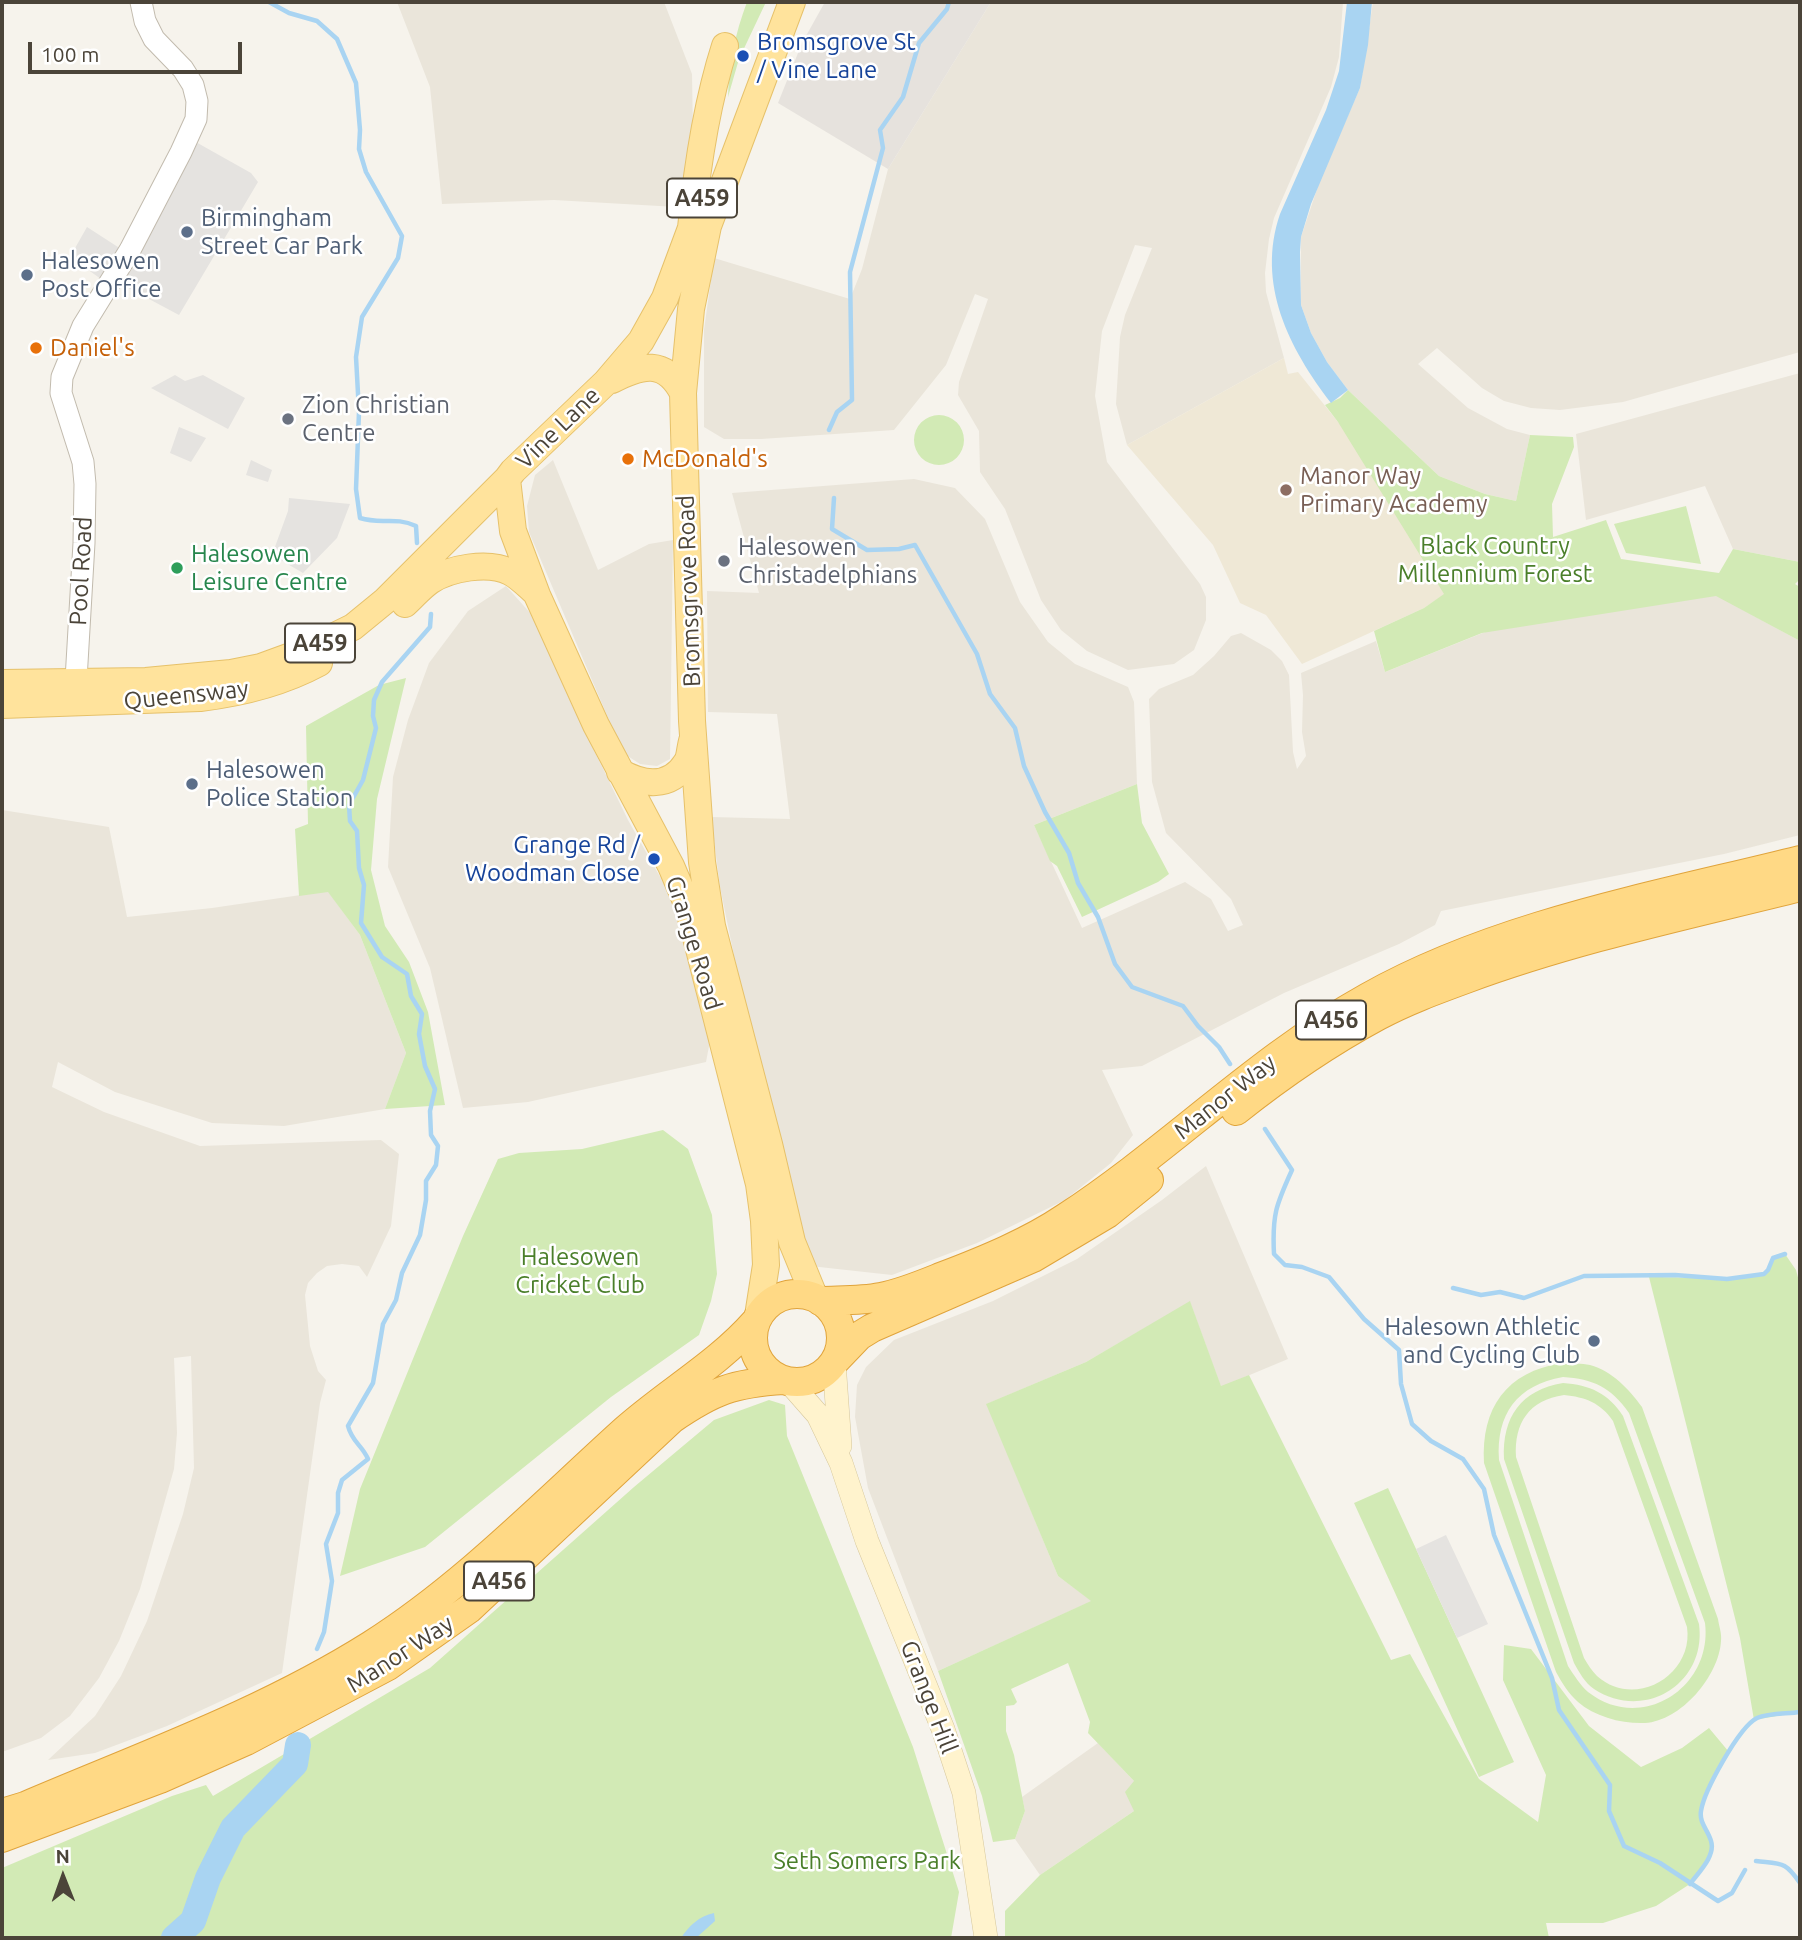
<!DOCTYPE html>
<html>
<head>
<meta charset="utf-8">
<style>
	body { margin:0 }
	#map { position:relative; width:1802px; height:1940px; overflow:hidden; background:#f6f3ec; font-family:Ubuntu,sans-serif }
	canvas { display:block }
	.frame { position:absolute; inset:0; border:4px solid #4b4439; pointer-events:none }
	.north { position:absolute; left:28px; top:1842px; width:70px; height:70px; -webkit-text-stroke:5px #fff; paint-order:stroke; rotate:359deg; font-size:19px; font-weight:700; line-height:28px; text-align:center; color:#4b4439 }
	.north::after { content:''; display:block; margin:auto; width:24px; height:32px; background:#4b4439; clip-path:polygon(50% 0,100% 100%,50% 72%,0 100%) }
	.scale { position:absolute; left:28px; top:42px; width:214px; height:32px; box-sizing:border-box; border:4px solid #4b4439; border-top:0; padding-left:9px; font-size:21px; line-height:24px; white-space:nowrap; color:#4b4439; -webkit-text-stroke:5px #fff; paint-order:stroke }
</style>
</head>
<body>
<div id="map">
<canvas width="1802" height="1940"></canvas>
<div class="frame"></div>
<div class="north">N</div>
<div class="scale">100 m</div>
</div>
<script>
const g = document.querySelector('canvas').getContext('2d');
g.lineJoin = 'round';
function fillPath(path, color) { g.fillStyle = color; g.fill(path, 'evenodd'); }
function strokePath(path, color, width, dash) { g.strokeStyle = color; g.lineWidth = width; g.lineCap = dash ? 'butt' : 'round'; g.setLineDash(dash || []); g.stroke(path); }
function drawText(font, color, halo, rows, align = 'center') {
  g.font = font + ' Ubuntu,sans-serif'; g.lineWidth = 5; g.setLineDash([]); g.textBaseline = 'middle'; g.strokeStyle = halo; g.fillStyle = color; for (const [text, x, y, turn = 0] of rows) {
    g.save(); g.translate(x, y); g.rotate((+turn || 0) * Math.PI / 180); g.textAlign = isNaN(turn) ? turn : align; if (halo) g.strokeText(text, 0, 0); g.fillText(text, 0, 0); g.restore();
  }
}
const residential = new Path2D(`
	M397 2H664L692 74 693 134 682 199 677 207 554 200 442 204 430 87Z
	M991 2H1343L1339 57 1331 87 1274 218 1269 239 1265 273 1266 292 1284 358 1127 445 1116 404 1120 337 1125 315 1152 248 1135 245 1102 331 1095 396 1107 462 1200 584 1206 597V620L1194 650 1174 664 1128 670 1087 651 1061 630 1041 600 1005 509 980 472 979 431 958 395 959 382 988 299 975 294 946 365 894 430 761 439H724L704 427V330L714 258 850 299 862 269 888 169Z
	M1373 2H1800V352L1623 402 1560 410 1531 408 1504 401 1482 388 1437 348 1418 364 1468 408 1507 429 1530 435 1516 501 1485 494 1439 476 1348 390 1327 362 1311 333 1301 305V237L1321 177 1360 88Z
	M1800 373V562L1733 549 1705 486 1586 520 1576 434Z
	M553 460 598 570 649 544 673 540 670 759 657 766 640 764 623 753 529 532 527 506 535 475Z
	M914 479 955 488 985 519 1020 602 1048 642 1075 664 1128 687 1134 702 1137 784 1034 825 1082 928 1185 882 1211 899 1228 931 1243 925 1231 899 1166 833 1152 782 1149 699 1159 689 1193 675 1214 656 1231 636 1241 633 1271 650 1282 661 1289 675 1293 752 1297 769 1306 756 1302 732 1303 695 1301 673 1376 641 1385 672 1598 587 1716 595 1800 641V835L1724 854 1441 911 1435 925 1399 944 1284 993 1142 1066 1102 1070 1133 1135 1111 1163 1065 1200 977 1243 892 1275 801 1265 769 1127 720 887 711 817 790 819 777 714 708 712 707 591 759 593 732 493Z
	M506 586 532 615 572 705 628 820 677 907 710 1041 706 1062 528 1102 463 1108 430 968 388 867 393 777 408 720 429 663 468 611Z
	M2 810 109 827 127 917 212 908 328 891 360 935 406 1053 385 1109 284 1126 212 1123 115 1092 58 1062 52 1087 104 1112 200 1146 381 1140 399 1154 391 1226 367 1277 359 1266 342 1264 327 1266 317 1273 308 1283 305 1295 310 1346 318 1371 326 1380 320 1403 282 1673 167 1726 95 1753 48 1760 95 1716 121 1676 147 1621 183 1514 194 1468 191 1356 174 1358 177 1433 174 1469 140 1589 119 1641 99 1678 70 1716 41 1738 2 1752Z
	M1206 1166 1288 1359 1221 1387 1190 1302 1086 1362 987 1404 1058 1576 1092 1601 938 1671 868 1488 855 1417 857 1385 866 1367 894 1340 993 1301 1077 1259 1162 1200Z
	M1098 1743 1134 1781V1811L1040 1875 1015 1839 1025 1811 1022 1797Z`);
const industrial = new Path2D(`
	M825 2H991L888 169 778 103 802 43Z`);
const education = new Path2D(`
	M1284 358 1288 374 1298 372 1338 422 1514 550 1424 608 1302 664 1266 615 1240 603 1213 545 1127 445Z`);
const green = new Path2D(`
	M747 2H766L739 59 728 97C729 63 735 34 747 2Z
	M1348 390 1439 476 1485 494 1516 501 1530 435 1573 437 1574 447 1552 504 1553 537 1606 520 1621 559 1719 573 1733 549 1800 562V579L1795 584 1800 587V641L1716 596 1482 633 1385 672 1374 631 1424 608 1444 594 1338 422 1325 405 1340 398Z
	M914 440a25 25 0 1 1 50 0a25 25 0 1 1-50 0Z
	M1686 506 1701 564 1626 553 1614 524Z
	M406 678 377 799 371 870 385 926 409 962 428 1012 445 1105 385 1109 406 1053 360 935 328 892 299 896 295 829 308 824 306 726 379 685Z
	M1137 784 1142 823 1169 874 1158 882 1082 917 1057 866 1050 861 1034 825Z
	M663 1130 688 1149 712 1215 717 1274 711 1301 699 1335 611 1397 425 1547 340 1576 360 1489 463 1236 498 1159 519 1153 582 1149Z
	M1785 1254 1796 1270 1800 1285V1712L1754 1720 1740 1638 1649 1277C1672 1276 1751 1282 1766 1272 1771 1269 1771 1263 1773 1258Z
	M1190 1301 1221 1386 1249 1375 1391 1660 1410 1654 1479 1779 1538 1822 1546 1775 1503 1680 1504 1645 1531 1649 1589 1726 1641 1767 1682 1748 1709 1728 1729 1752 1714 1775 1700 1814 1704 1827 1712 1842 1711 1854 1690 1884 1656 1906 1603 1923H1546L1549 1938H1005V1911L1040 1875 1134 1811 1125 1792 1134 1781 1088 1733 1090 1722 1068 1663 1011 1689 1017 1702 1014 1705 1006 1706V1731L1014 1755 1025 1811 1015 1839 993 1842 982 1796 938 1671 1091 1601 1058 1576 986 1404 1086 1362Z
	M1562 1363C1571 1364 1582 1363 1590 1365 1612 1371 1629 1389 1642 1407L1718 1619C1719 1626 1722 1634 1721 1641 1719 1676 1681 1721 1645 1723 1623 1724 1595 1717 1578 1702 1569 1694 1562 1683 1556 1672L1484 1463C1481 1408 1506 1372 1562 1363ZM1563 1377C1593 1379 1611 1387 1629 1413L1705 1623C1713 1687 1642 1734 1588 1692 1580 1685 1574 1675 1568 1666L1499 1460C1496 1414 1517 1385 1563 1377Z
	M1563 1383C1590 1385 1608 1393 1623 1416L1699 1624C1707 1684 1644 1722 1594 1689 1585 1683 1579 1672 1574 1663L1504 1459C1502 1417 1521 1390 1563 1383ZM1564 1395C1585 1397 1601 1403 1613 1421L1687 1627C1694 1675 1635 1710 1597 1676 1592 1671 1588 1665 1584 1658L1516 1457C1514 1423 1529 1400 1564 1395Z
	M769 1400 785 1405 787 1436 913 1747 959 1892 951 1938H2V1868L172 1796 206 1785 213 1796 430 1668 634 1487 714 1420Z
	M1388 1488 1514 1762 1479 1777 1354 1503Z`);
const parking = new Path2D(`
	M194 141 251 173 258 182 179 315 119 283Z
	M87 227 121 249 101 279 70 257Z
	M175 375 185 381 203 375 245 398 228 429 151 388Z
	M179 427 206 438 191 462 170 453Z
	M251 460 272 470 268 482 246 475Z
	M289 498 350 504 337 538 303 573 272 555 288 511Z
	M1446 1535 1488 1624 1457 1638 1416 1549Z`);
const water = new Path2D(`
	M1347 2H1372L1368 45 1360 88 1311 204 1301 237 1300 252 1301 305 1311 333 1327 362 1348 390 1331 403C1289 348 1256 284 1280 214L1326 110 1339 71Z
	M714 1913 715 1921 696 1938H681C689 1926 699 1916 714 1913Z`);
const stream = new Path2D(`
	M269 2 289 13 317 21 337 39 356 83 360 130 359 149 366 172 402 236 398 258 362 317 356 357 359 412 356 489 360 518C382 525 394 516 416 526L417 543
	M829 430 837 412 852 400 850 272 883 148 880 130 903 97 919 43 947 9 949 2
	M834 498 832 529 867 550 899 549 915 545 977 654 990 694 1015 728 1024 766 1045 812 1069 853 1078 883 1098 917 1115 964 1132 987 1183 1006 1198 1026 1219 1047 1230 1064
	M1265 1129 1292 1170C1276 1205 1272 1215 1274 1254L1285 1265 1302 1267 1329 1277 1364 1319 1399 1350 1401 1384 1412 1424 1431 1441 1463 1459 1484 1489 1494 1535 1552 1678 1559 1710 1610 1785 1609 1811 1624 1846 1660 1863 1718 1901 1732 1893 1745 1870
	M1453 1288 1481 1295 1500 1292 1524 1298 1584 1276 1675 1275 1727 1279 1764 1274 1768 1270 1773 1258 1785 1254
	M317 1649 324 1632 332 1581 326 1544 338 1513V1493L342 1480 368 1459C362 1445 352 1442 348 1426L373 1383 383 1324 396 1300 402 1273 420 1235 426 1200V1181L436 1165 438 1146 431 1135 430 1111 435 1089 425 1066 419 1034 422 1014 411 996 407 974 382 957 361 923 364 885 359 868 357 831 350 821 349 805 363 780 376 728 373 716 374 700 382 682 430 627 431 614
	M1756 1861C1782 1864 1785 1861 1800 1883
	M1690 1884C1698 1873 1716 1856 1711 1841 1708 1830 1699 1823 1701 1811 1704 1791 1739 1727 1757 1718 1769 1713 1787 1714 1800 1712`);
const river = new Path2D(`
	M174 1938 193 1921 208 1878 233 1828 295 1764 298 1745`);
const tertiary = new Path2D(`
	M75 697 84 543 85 484 83 462 61 393 62 377 83 326 130 250 181 152 196 119 197 101 193 85 183 69 154 39 145 21 141 2`);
const secondary = new Path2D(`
	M834 1362 840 1446
	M789 1382 818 1415 841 1463 867 1541 943 1729 964 1793 986 1938`);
const primary = new Path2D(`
	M792 2 708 226 691 309 683 393 692 721 702 862 712 926 769 1144 792 1242 815 1298
	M691 228C697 167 706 105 725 46
	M612 380C641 365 665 358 683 393
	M507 479 513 531 537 595 596 725 671 866 688 906 759 1184 764 1221 766 1265 758 1316
	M405 604C413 597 421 587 430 581 450 568 488 561 510 572 520 577 528 586 536 593
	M2 683 146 681 231 673 261 667 302 652 353 627 386 600 507 479 513 471 606 382 641 341 665 298 697 212
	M2 705 200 698C242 693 282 683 319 663
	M620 772C643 785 670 789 686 763 690 758 690 748 692 741`);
const trunk = new Path2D(`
	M1236 1111C1280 1076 1328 1043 1378 1016 1406 1001 1436 990 1466 979 1574 939 1688 915 1800 887
	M753 1338a44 44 0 1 1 88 0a44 44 0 1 1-88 0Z
	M820 1301C840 1300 861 1301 881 1297 902 1293 923 1284 943 1276 985 1260 1029 1242 1066 1217 1170 1149 1258 1058 1368 997 1498 924 1656 896 1800 860
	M836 1360 859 1336 872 1328 1033 1258 1107 1214 1149 1180
	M2 1813 25 1806C142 1756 263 1713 371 1645 464 1586 543 1504 625 1430 668 1392 718 1364 755 1322
	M2 1838 160 1779 246 1741 388 1666 469 1609 672 1419C713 1391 733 1383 784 1380`);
const markers = [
	[743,56,7,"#1a4fb4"],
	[187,232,7,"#5c6f8a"],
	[27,275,7,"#5c6f8a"],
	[36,348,7,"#e8710a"],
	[288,419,7,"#6b7280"],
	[628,459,7,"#e8710a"],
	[1286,490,7,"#8d6e63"],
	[724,561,7,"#6b7280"],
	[177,568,7,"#2e9e5b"],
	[192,784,7,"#5c6f8a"],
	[654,859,7,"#1a4fb4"],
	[1594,1341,7,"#5c6f8a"]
];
const shields = [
	[702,198,70],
	[320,643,70],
	[1331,1020,70],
	[499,1581,70]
];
const shieldNames = [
	["A459",702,198],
	["A459",320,643],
	["A456",1331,1020],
	["A456",499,1581]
];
const transitNames = [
	["Bromsgrove St",757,42],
	["/ Vine Lane",757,70],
	["Grange Rd /",640,845,"right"],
	["Woodman Close",640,873,"right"]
];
const serviceNames = [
	["Birmingham",201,218],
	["Street Car Park",201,246],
	["Halesowen",41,261],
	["Post Office",41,289],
	["Halesowen",206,770],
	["Police Station",206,798],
	["Halesown Athletic",1580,1327,"right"],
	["and Cycling Club",1580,1355,"right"]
];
const foodNames = [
	["Daniel's",50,348],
	["McDonald's",642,459]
];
const worshipNames = [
	["Zion Christian",302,405],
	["Centre",302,433],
	["Halesowen",738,547],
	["Christadelphians",738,575]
];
const streetNames = [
	["Vine Lane",558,428,-44],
	["Pool Road",81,571,-87],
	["Bromsgrove Road",689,591,-92],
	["Queensway",186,695,-6],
	["Grange Road",694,943,73],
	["Manor Way",1225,1097,-38],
	["Manor Way",400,1654,-33],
	["Grange Hill",929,1697,69]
];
const educationNames = [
	["Manor Way",1300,476],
	["Primary Academy",1300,504]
];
const parkNames = [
	["Black Country",1495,546],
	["Millennium Forest",1495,574],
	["Halesowen",580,1257],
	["Cricket Club",580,1285],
	["Seth Somers Park",867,1861]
];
const leisureNames = [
	["Halesowen",191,554],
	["Leisure Centre",191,582]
];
fillPath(residential, '#eae5da');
fillPath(industrial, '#e6e2dd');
fillPath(education, '#efe8d6');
fillPath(green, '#d2eab5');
fillPath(parking, '#e5e3e0');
fillPath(water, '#a9d4f2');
strokePath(stream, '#a9d4f2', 4.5);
strokePath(river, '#a9d4f2', 26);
strokePath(tertiary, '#c2bbae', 23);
strokePath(secondary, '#d6c79b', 24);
strokePath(primary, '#e6c16a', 28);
strokePath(trunk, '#e0a43c', 30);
strokePath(tertiary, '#fff', 21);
strokePath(secondary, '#fff3cd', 23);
strokePath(primary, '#ffe39c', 26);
strokePath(trunk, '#ffd985', 28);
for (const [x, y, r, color] of markers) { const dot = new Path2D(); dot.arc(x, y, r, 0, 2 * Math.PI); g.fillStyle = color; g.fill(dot); strokePath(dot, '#fff', 2.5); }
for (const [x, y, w] of shields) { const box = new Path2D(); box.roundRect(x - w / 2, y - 19.5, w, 39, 5); g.fillStyle = '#fff'; g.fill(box); strokePath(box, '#4b4439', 2); }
drawText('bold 23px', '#4b4439', null, shieldNames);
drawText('24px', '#164399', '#fff', transitNames, 'left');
drawText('24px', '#4e5e75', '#fff', serviceNames, 'left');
drawText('24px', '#c56008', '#fff', foodNames, 'left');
drawText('24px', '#5b616d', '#fff', worshipNames, 'left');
drawText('24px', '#4b4439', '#fff', streetNames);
drawText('24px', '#785e54', '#fff', educationNames, 'left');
drawText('24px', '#4a7f2a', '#fff', parkNames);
drawText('24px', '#27864d', '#fff', leisureNames, 'left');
</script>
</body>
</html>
